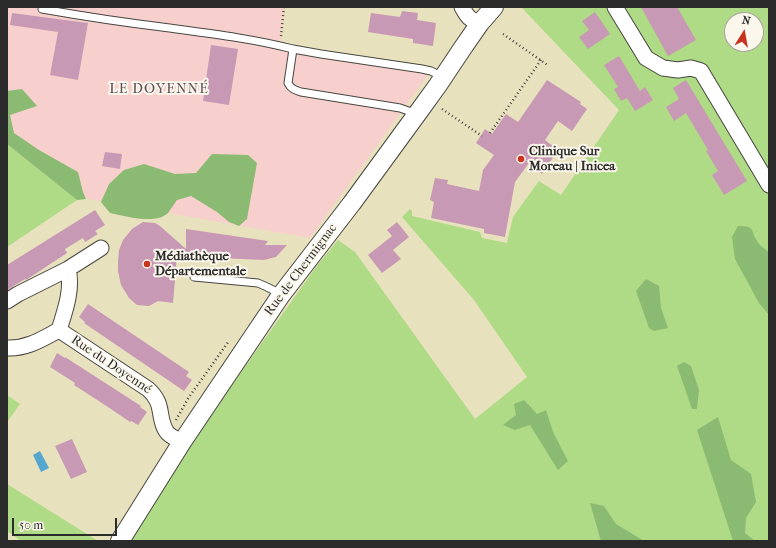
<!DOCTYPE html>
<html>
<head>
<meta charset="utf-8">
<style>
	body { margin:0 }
	#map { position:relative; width:776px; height:548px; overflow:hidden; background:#e8e1bd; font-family:"IM FELL French Canon",serif }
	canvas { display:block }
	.frame { position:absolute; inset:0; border:8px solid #2b2b2b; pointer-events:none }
	.north { position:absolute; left:724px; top:12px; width:40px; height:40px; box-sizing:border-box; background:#fbf7ec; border:1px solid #a8a59f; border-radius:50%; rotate:11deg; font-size:11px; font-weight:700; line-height:16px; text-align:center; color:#2b2b2b }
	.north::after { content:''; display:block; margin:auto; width:14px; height:18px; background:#c8321e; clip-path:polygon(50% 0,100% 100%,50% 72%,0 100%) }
	.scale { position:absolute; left:12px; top:518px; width:105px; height:18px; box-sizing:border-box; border:2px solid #2b2b2b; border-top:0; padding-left:5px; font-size:12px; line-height:14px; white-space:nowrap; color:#2b2b2b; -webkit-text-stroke:3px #fbf7ec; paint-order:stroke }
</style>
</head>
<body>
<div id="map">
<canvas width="776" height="548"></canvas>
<div class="frame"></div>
<div class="north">N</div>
<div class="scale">50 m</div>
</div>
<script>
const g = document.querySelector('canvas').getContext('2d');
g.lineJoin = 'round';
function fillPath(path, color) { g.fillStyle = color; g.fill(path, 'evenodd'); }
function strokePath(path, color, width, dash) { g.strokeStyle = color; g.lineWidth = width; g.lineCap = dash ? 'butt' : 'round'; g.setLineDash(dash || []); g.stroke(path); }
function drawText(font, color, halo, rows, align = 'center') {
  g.font = font + ' "IM FELL French Canon",serif'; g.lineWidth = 4; g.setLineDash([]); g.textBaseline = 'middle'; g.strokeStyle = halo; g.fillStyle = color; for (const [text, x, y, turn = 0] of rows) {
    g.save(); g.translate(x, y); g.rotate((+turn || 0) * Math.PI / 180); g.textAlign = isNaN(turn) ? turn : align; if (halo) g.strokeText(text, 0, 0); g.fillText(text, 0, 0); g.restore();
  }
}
const built = new Path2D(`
	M7 7H284L280 45 431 71 310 238 77 197 7 141Z`);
const green = new Path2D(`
	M521 7H769V541H129L172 469 316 267 338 240 355 252 475 419 527 377 474 300 402 217 410 209 412 211V216L480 232 482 238 507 243 513 217 539 181 561 195 619 110ZM732 20H756V44H732Z
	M7 144 77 200 7 247Z
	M7 395 20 404 7 422Z
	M7 484 98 541H21L7 531Z`);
const forest = new Path2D(`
	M22 89 37 106 10 115 14 133 39 150 78 172 83 192 86 199 77 200 7 144V91Z
	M212 154 248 155 257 163 247 219 239 226 229 222 217 212 191 196 177 200C174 204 171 209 168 213 156 225 125 216 110 213L101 202 109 184 124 170 144 164 175 174 196 173Z
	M738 226C756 226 750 230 757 241 759 245 765 249 769 252V315L759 303 735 259 732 237Z
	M646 279 659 286 661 308 668 328 654 331 649 328 636 291Z
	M684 362 691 366 699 390 697 409H692L677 366Z
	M524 400 537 414 546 410 553 432 568 461 558 470 530 425 515 430 503 425 516 415 514 404Z
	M718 417 731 460 751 474 756 502 746 518 745 533 755 541H733L697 430Z
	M590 503 604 506 616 524 644 541H601Z`);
const water = new Path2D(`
	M40 451 49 468 41 472 33 455Z`);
const building = new Path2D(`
	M641 7H677L696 40 668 56Z
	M402 11 418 13 417 20 436 23 433 46 413 43V39L368 32 371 13 400 17Z
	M595 12 610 34 588 49 579 37 589 30 582 21Z
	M12 13 88 23 78 80 50 75 58 32 10 25Z
	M211 45 238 49 229 105 203 101Z
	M619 56 640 91 645 87 653 100 635 111 627 98 621 101 614 89 618 87 604 65Z
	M547 80 581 102 580 104 587 109 572 131 558 121 545 140 558 150 542 174 529 163 515 182 505 237 484 233V229L431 218 434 202 430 200 435 178 448 180 447 184 479 191 483 170 494 155 476 143 485 129 492 134 506 114 518 122Z
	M686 80 747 181 724 195 712 175 718 171 706 151 708 150 686 113 674 121 666 107 679 99 673 88Z
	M105 152 122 154 120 169 102 166Z
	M95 210 105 225 95 231 98 234 85 242 83 238 65 249 67 253 26 280 25 279 7 290V265Z
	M143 222 155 223 160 226 186 249V229L268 241 265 245H287L276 257 264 260 177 256 173 303 158 301 149 306 137 305 129 298 121 285 118 271V261L119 250 123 240 132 229Z
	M397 222 409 237 393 250 401 259 382 273 368 255 392 236 387 230Z
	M88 304 189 372 186 376 192 380 184 391 84 323 85 322 79 317Z
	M57 353 65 358V357L141 406 140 407 147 412 138 425 131 421 130 422 108 407 74 385 75 383 50 367Z
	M72 439 87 472 71 479 55 446Z`);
const path = new Path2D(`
	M503 34 549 66
	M281 36 284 7
	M442 109 482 136
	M490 133 541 60
	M176 420 189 397 229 341`);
const service = new Path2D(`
	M42 9C82 16 121 22 162 27 206 33 250 38 293 49
	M417 114 400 108 301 92C295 90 291 89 288 83L293 49 321 54 422 69 431 71 443 77
	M194 277 258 283 267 287 281 294`);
const minor = new Path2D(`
	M462 7C467 16 469 20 480 23
	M615 7 646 58 663 68 678 70 691 68 701 71 769 185
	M7 301 18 294 68 269 101 248
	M59 330C65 311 73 289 68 269
	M7 348C27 349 42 339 59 330L148 389C165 404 157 416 166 431 169 436 176 439 182 442`);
const tertiary = new Path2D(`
	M120 541 182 442 281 295 352 203 417 114 438 85 462 49 480 23 494 7`);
const markers = [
	[521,159,4,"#c8321e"],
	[147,264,4,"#c8321e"]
];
const poiNames = [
	["Clinique Sur",529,152],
	["Moreau | Inicea",529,167],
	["Médiathèque",155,257],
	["Départementale",155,272]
];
const streetNames = [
	["Rue de Chermignac",301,270,-53],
	["Rue du Doyenné",111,365,34]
];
const neighbourhoodNames = [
	["LE DOYENNÉ",159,90]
];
fillPath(built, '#f7d0cd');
fillPath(green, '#afda86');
fillPath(forest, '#8bba73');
fillPath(water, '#54a6cf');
fillPath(building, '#c899b4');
strokePath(service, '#474641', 9);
strokePath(minor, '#474641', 17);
strokePath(tertiary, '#474641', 20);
strokePath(path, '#474641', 2.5, [1, 3]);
strokePath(service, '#fff', 7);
strokePath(minor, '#fff', 15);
strokePath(tertiary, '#fff', 18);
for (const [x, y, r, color] of markers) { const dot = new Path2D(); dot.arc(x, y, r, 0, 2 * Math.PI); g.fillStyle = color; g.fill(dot); strokePath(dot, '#fbf7ec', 1.5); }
drawText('bold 13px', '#2b2b2b', '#fbf7ec', poiNames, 'left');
drawText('13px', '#2b2b2b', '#fbf7ec', streetNames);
g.letterSpacing = '1px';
drawText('14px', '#62525b', '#fbf7ec', neighbourhoodNames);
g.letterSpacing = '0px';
</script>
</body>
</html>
